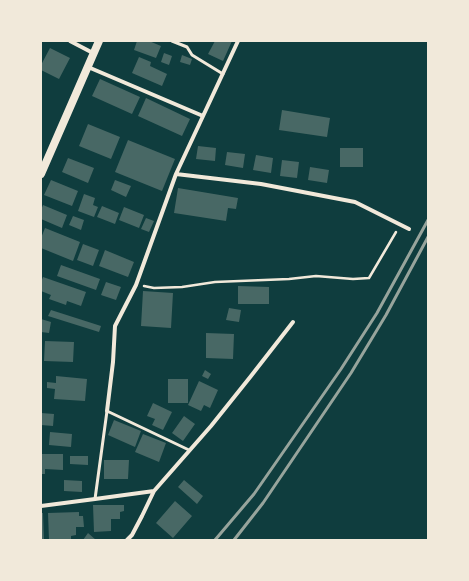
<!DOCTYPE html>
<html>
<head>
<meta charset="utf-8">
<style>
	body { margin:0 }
	#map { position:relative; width:469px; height:581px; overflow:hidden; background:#0f3d3e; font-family:"Noto Sans",sans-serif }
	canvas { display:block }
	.frame { position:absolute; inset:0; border:42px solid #f1e9da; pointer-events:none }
</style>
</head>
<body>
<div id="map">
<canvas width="469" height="581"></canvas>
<div class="frame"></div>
</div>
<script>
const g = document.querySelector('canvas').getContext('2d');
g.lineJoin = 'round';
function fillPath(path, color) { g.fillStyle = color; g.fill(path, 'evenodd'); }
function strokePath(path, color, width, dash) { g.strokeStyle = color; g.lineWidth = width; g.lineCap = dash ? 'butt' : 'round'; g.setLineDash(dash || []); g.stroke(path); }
const building = new Path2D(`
	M137 41H149L161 46 156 58 134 50Z
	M215 41H232L223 61 208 54Z
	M50 48 70 58 59 79 41 70V65Z
	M164 53 172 56 169 65 161 62Z
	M182 55 192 59 190 65 180 62Z
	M139 57 151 62 150 66 167 74 162 86 132 73Z
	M100 79 140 97 132 114 92 96Z
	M146 98 190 119 182 136 138 116Z
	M282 110 330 118 327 137 279 130Z
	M88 124 120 137 111 159 79 146Z
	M128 140 175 159 162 191 115 172Z
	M198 146 216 148 215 161 196 159Z
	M340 148H363V167H340Z
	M227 152 245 154 243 168 225 165Z
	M256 155 273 158 271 173 253 170Z
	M68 158 94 168 88 183 62 172Z
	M282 160 299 162 297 178 280 176Z
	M310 167 329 170 327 183 308 180Z
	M51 180 78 191 72 206 44 195Z
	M115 180 131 186 126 197 111 190Z
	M178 188 238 198 236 209 228 208 226 221 174 213Z
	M84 194 95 198 93 205 98 207 94 217 78 211Z
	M43 205 67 215 62 228 41 219V210Z
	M102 206 119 213 115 224 97 217Z
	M124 207 144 215 139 228 119 220Z
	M73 216 84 220 81 230 69 225Z
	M146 218 154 221 149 232 141 229Z
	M45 228 80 242 73 261 41 248V238Z
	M83 244 99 250 93 266 77 260Z
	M105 250 134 262 128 277 99 266Z
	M61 265 100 279 96 290 57 276Z
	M43 277 86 292 81 306 67 301 66 305 49 299 51 295 41 291V282Z
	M106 282 121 287 116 300 101 295Z
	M238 286 269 287V304H238Z
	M143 291 173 293 171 328 141 326Z
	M229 308 241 310 239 322 226 320Z
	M51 310 101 326 99 332 48 316Z
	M41 319 51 322 49 333 41 332Z
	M206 333 234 334 233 359 206 358Z
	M45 341 74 342 73 362 44 361Z
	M205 370 211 374 208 379 202 376Z
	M56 376 87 379 85 401 54 399 55 389 47 388V382L56 383Z
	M168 379H188V403H168Z
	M199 381 218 390 210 408 204 405 201 411 188 405Z
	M153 403 172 412 163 430 152 425 155 419 147 416Z
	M41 413 54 414 53 426 41 425Z
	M184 416 195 424 183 441 172 433Z
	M114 420 141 431 135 447 108 435Z
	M50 432 72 434 71 447 49 445Z
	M143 434 166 443 159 462 135 452Z
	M41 454H63V470L45 469V474H41Z
	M70 456H88V465L70 464Z
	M104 460H129L128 479H104Z
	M64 480 82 481V492L64 491Z
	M184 480 203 496 197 504 178 487Z
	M175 501 192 516 173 538 156 523Z
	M93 505H124V511L120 512V519H111V531L94 532Z
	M79 512V516H83L84 527H76V535L71 536V540H49L48 513Z
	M41 513H43L44 540H41Z
	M88 533 96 540H83Z`);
const path = new Path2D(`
	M144 286 154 288 182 287 215 282 289 279 316 276 353 279 369 278 396 232`);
const service = new Path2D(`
	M172 41 187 47 192 55 223 74
	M95 499 107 411 189 450`);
const minor = new Path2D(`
	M70 41 93 53
	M88 67 203 116
	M176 174 261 184 355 202 409 229
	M107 411 113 362 115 326 136 285 176 174 238 41
	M41 506 95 499 154 491
	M127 540 132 535 142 516 154 491 211 426 251 376 293 322`);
const secondary = new Path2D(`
	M41 174 99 41`);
const rail = new Path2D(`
	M215 540 254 494 341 369 377 313 428 220
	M234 540 263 503 351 373 386 315 428 237`);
fillPath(building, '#486865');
strokePath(path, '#f1e9da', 2.5);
strokePath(service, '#f1e9da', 3);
strokePath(minor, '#f1e9da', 4);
strokePath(secondary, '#f1e9da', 8);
strokePath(rail, '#97a49c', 3);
</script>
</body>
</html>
